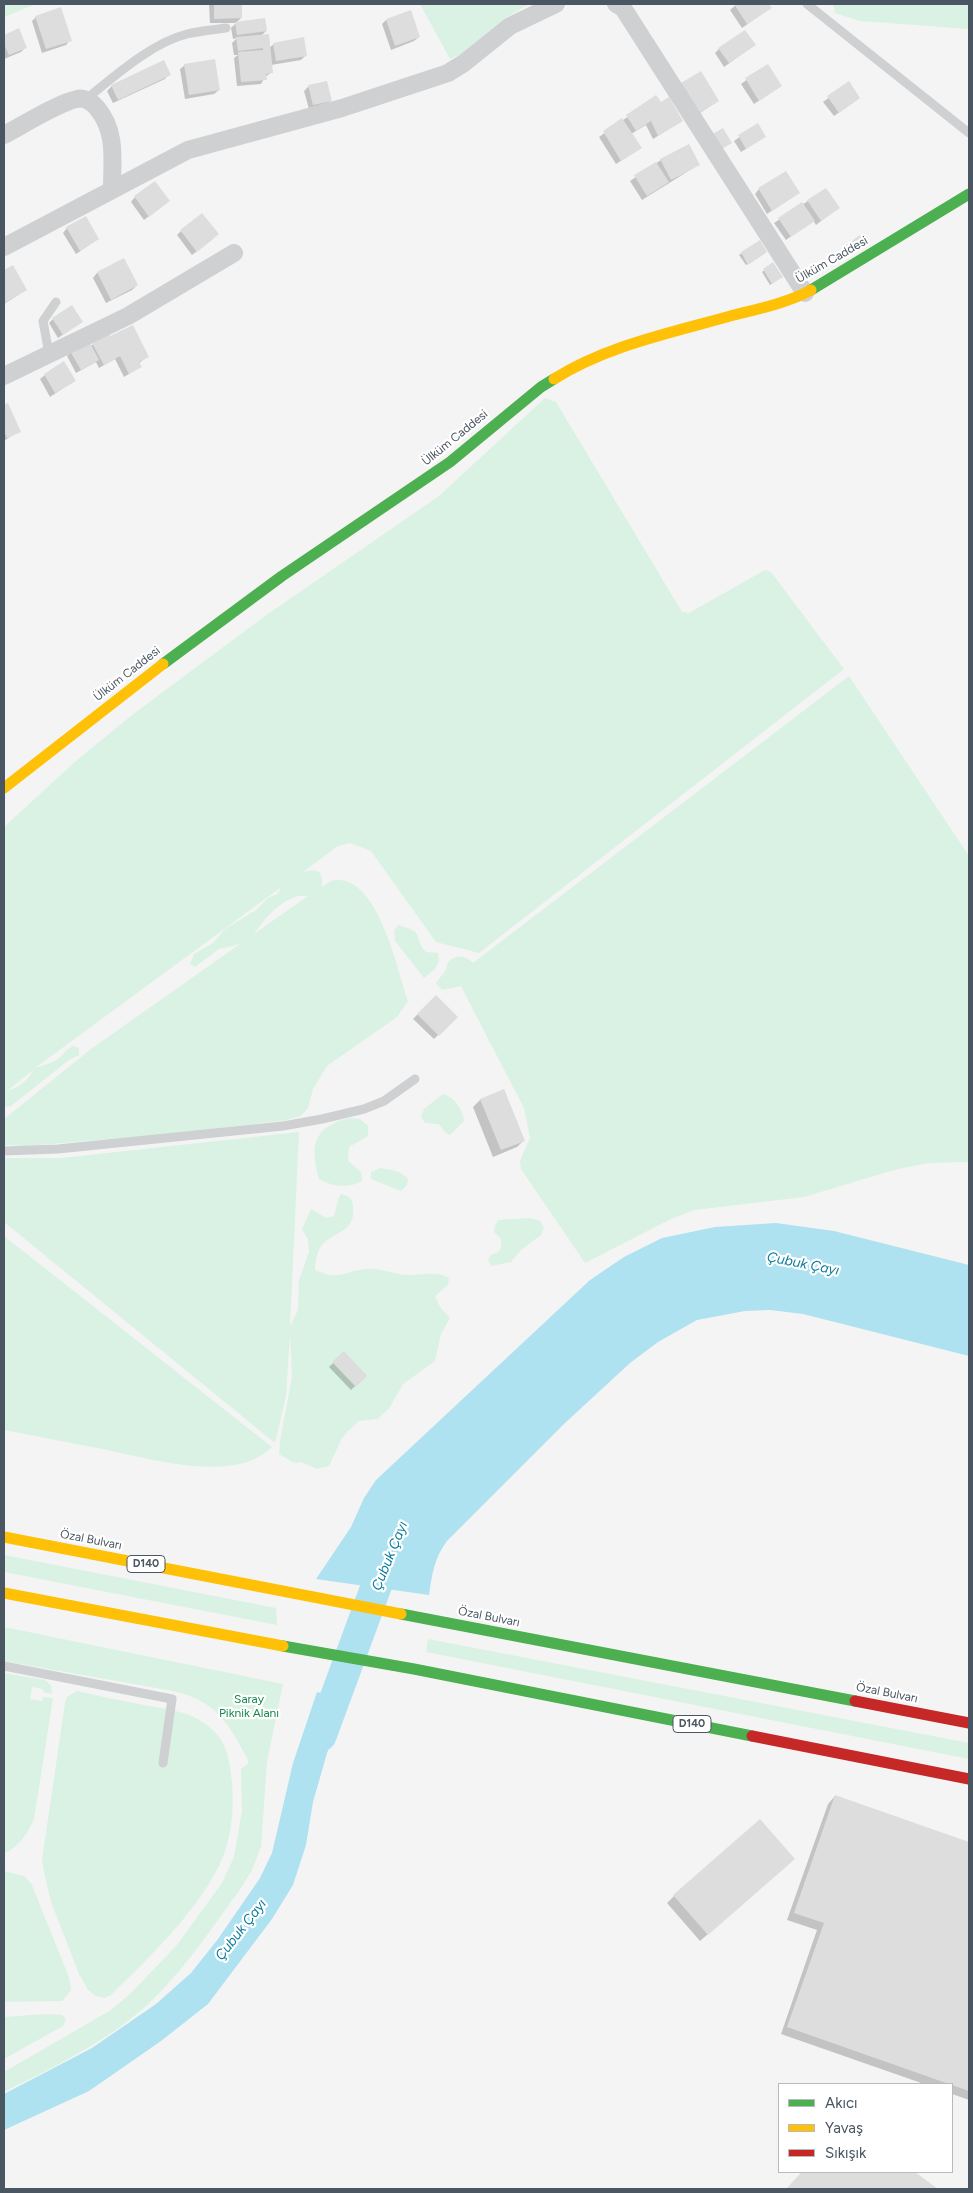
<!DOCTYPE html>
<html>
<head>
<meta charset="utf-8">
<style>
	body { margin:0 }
	#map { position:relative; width:973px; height:2193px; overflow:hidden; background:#f4f4f4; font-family:Figtree,sans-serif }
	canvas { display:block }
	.frame { position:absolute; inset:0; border:5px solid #4a5661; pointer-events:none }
	.legend { position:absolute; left:778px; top:2083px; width:175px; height:90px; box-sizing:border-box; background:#fff; border:1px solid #b7bbc0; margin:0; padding:6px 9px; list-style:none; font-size:15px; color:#4a5661 }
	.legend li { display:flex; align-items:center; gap:10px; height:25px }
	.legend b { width:25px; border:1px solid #b7bbc0 }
</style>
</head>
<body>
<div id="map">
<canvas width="973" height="2193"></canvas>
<div class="frame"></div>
<ul class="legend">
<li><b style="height:6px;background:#4caf50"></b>Akıcı</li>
<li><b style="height:6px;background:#ffc107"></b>Yavaş</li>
<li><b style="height:6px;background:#c62828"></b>Sıkışık</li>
</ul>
</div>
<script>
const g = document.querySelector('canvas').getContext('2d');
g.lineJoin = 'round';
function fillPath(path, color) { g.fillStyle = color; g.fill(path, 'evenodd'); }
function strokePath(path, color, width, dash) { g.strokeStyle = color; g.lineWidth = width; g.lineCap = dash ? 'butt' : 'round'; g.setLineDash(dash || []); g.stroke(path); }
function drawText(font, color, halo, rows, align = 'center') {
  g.font = font + ' Figtree,sans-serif'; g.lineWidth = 4.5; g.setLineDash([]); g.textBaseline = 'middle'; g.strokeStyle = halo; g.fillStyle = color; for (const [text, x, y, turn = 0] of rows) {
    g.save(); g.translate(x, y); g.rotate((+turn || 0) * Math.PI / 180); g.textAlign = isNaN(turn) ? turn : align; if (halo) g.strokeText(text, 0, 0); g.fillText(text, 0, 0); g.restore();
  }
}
const green = new Path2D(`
	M4 4H36L4 17Z
	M420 4H529L505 18 461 54 450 59Z
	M833 4H969V29L860 21 835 13Z
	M545 398 556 402 682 612 689 613 765 570 771 572 844 669 479 953 436 942 371 851 350 843 338 846 303 872 312 870 320 872 322 879V887C326 884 331 880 335 880 379 876 397 970 408 1001L397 1017 327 1066 313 1089 308 1108 301 1116 282 1121 147 1136 27 1146 4 1145V1119L91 1049 240 944 219 949 195 967 190 964 194 954 213 943 225 929 256 910 268 898 277 894 281 888H280L35 1068C41 1066 52 1063 58 1059 64 1054 66 1049 73 1046L79 1048V1055L69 1060 11 1106 4 1107V827L78 759 136 712 265 616 439 496ZM298 896H308L254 934C266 917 278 902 298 896ZM33 1070C27 1082 19 1087 7 1091Z
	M849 676 969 856V1162L928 1163 894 1170 804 1197 694 1210 671 1219 585 1263 521 1169 520 1161 530 1138 524 1108 468 1000 461 986 442 990 436 983C439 978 443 975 446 970 446 969 448 963 448 963 455 953 466 956 473 963Z
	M398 925C427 933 412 936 426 952L438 953 439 961 435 969 424 978 395 941 394 931Z
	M443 1094C454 1097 463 1109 464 1121L450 1135 445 1132 439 1124 425 1123 421 1117 424 1109Z
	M350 1118 360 1119 368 1126V1136L349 1147 348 1161 361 1172 362 1181C347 1189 334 1187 319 1179 310 1146 312 1127 350 1118Z
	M299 1132 290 1326 298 1310 299 1280 309 1252 308 1240 302 1229 311 1209 326 1218 334 1216 339 1197 341 1194C349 1196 353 1198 353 1207 356 1236 329 1230 319 1250 316 1256 315 1263 315 1270 342 1282 344 1270 368 1269 382 1268 397 1275 411 1275 425 1275 436 1271 449 1278L448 1285 435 1296 440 1307 450 1318 441 1334 435 1361 403 1384 390 1407 378 1419 359 1421 348 1431 342 1438 329 1466 317 1469 301 1462 294 1463 279 1454 280 1441 292 1377 290 1334 286 1396 275 1443 4 1222V1158H62Z
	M380 1168C391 1170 400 1170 408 1179L407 1185 401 1191 371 1179V1172Z
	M530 1218 540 1221 544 1228 541 1235 521 1250 511 1262 491 1266 488 1259 492 1254 497 1253 501 1248V1239L494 1232 495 1226 498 1220Z
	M4 1236 272 1447C235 1485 148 1458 102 1449 69 1443 37 1436 4 1430Z
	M4 1555 276 1608 277 1625 4 1572Z
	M4 1627 283 1684 267 1762 261 1847 252 1870 243 1885C213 1927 183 1972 145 2007 103 2044 53 2067 4 2092V2072L111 2010 130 1994 177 1945 222 1883 234 1857 242 1810 241 1769 248 1764V1760C228 1723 217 1701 173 1691L4 1661Z
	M428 1639 969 1743V1759L426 1652Z
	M4 1673 45 1680 51 1685 52 1694 44 1692 43 1689 32 1687 30 1699 42 1701 43 1697 53 1698 34 1819C28 1834 18 1847 4 1854Z
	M77 1691C100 1696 122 1701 144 1705 166 1709 190 1711 208 1726 227 1740 230 1761 232 1783 234 1807 232 1831 224 1854 205 1904 149 1958 111 1995L105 1998 96 1996 88 1990 79 1974 51 1902 44 1872 42 1860 65 1703 67 1697Z
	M4 1871 24 1876 31 1883 69 1977 71 1990 62 2001 4 2002Z
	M46 2014 62 2015 66 2019 63 2026 4 2059V2017Z`);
const water = new Path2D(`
	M776 1223 834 1231 969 1265V1356L803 1314 770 1310 745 1311 697 1320 658 1342 630 1363 565 1423 447 1541C434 1558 432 1575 429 1595L316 1579 351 1527 364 1498 376 1480 590 1280 624 1257 662 1238 715 1227Z
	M317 1692 349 1700 327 1753 313 1802 306 1845 293 1885 272 1919 208 2004 161 2041 89 2091 4 2130V2094L92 2048 156 2004 191 1973 218 1939 260 1878 272 1853 293 1763Z`);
const shadow = new Path2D(`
	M209 4H240L241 18 236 23 266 31 261 36 269 48 274 44 306 55 301 60 271 65 272 72 265 77 261 84 237 86 234 58 238 55H234L232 43 237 38 233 39 231 28 236 23H210Z
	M737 4H768L770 8 742 28 730 10Z
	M36 17 70 40 66 45 42 53 32 21Z
	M386 20 419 37 414 41 391 50 382 24Z
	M18 30 26 47 21 52 4 59V36Z
	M719 49H749L724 67 715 53Z
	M185 65 219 90 214 94 185 99 180 69Z
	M767 65 781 86 754 104 741 84Z
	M700 73 718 101 694 117Z
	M169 74 165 79 113 103 107 91 112 86Z
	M849 83 854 102 834 116 823 102Z
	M309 86 331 100 326 105 309 109 304 91Z
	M656 97 660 103 682 121 653 139 646 125 631 134 635 152 616 164 599 137Z
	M757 125 764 137 741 152 734 141Z
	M661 160 698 165 642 200 630 181Z
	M759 189 798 193 767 214 755 194Z
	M135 197 168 201 144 220 131 202Z
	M808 201 838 208 816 225 813 220 786 240 774 223Z
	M67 228 98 239 76 254 63 233Z
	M181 231 213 239 192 255 177 235Z
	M759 242 764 254 746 265 739 255Z
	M864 242 848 254 844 249 846 247Z
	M123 260 137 285 132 290 106 303 93 278 97 273Z
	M773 264 780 278 770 285 762 272Z
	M13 267 26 290 4 304V271Z
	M53 319 81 322 58 338 49 323Z
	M109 335V338L147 357 138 364 140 367 124 377 115 359 99 368 96 362 76 373 67 356 71 352 90 346Z
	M45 375 74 381 50 397 40 379Z
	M7 405 19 431 4 441V406Z
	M436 996 456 1017 434 1039 413 1019Z
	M504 1090 524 1140 517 1147 493 1157 473 1107 480 1100Z
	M344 1353 366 1375 351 1390 329 1367Z
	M835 1796 969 1843V2100L952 2094V2084H924L781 2034 817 1930 787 1920 828 1804Z
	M786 1866 700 1941 667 1903 674 1896Z
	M802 2172H913L936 2189H787Z`);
const river = new Path2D(`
	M321 1736 390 1549`);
const building = new Path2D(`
	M214 4H242V18L214 19Z
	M734 4H769L772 8 747 24Z
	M61 7 72 41 46 49 35 16Z
	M411 10 420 37 395 46 386 19Z
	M265 18 267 31 237 35 235 22Z
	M19 28 27 48 9 55 4 44V35Z
	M745 30 756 45 729 63 718 48Z
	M269 34 273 73 266 74 267 80 241 82 238 52 263 50V48L238 51 236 37Z
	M304 37 307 56 276 61 273 43Z
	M215 59 220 90 189 95 184 64Z
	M164 60 171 75 118 100 111 85Z
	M768 64 782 86 759 101 745 78Z
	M701 71 719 101 699 113 681 83Z
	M327 81 332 101 313 105 308 85Z
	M849 81 860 98 839 113 827 96Z
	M656 95 661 102 669 97 683 121 658 136 651 121 636 131 626 115Z
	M622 118 642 148 621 161 603 131Z
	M758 123 766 137 746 149 738 135Z
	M723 128 732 143 720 150 711 135Z
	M689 144 700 165 671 180 660 159Z
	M656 162 669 182 647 196 634 175Z
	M786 171 800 193 772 211 758 188Z
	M155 181 170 201 149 217 134 196Z
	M826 188 840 208 821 221 807 200Z
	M802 202 815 221 791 237 778 218Z
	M202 213 219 234 197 252 180 230Z
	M86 216 99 239 80 251 66 227Z
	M860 235 865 243 850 253 845 246Z
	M760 240 767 252 748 265 741 252Z
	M124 258 138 285 111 300 97 272Z
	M773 262 783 277 772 284 763 269Z
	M13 265 27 290 4 303V270Z
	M72 305 83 322 63 335 52 318Z
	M133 325 149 357 139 362 142 367 129 374 120 356 104 365 92 343 110 333V336Z
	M89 341 99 360 81 370 70 351Z
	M64 361 76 381 55 393 44 374Z
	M8 403 21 432 7 438 4 431V405Z
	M436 995 458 1017 439 1036 417 1014Z
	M504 1089 525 1141 501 1150 480 1099Z
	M344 1351 367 1376 356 1387 332 1362Z
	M835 1795 969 1842V2091L787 2027 824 1923 794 1913Z
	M760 1819 795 1859 708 1935 673 1895Z
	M802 2172H915L938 2189 787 2188Z`);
const lane = new Path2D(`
	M807 4 969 133
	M86 99C114 77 151 43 187 34 200 31 213 30 226 28
	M49 354 43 321 56 302
	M4 1151 58 1149 283 1126 322 1119 364 1109 384 1101 415 1079
	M4 1666 172 1699 163 1763`);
const street = new Path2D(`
	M616 4 623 8 805 293
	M4 135C21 126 60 102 77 99 84 97 92 102 97 108 117 132 112 159 112 189
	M4 247 188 150 342 108 448 73 464 63 510 26 556 4
	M4 376 128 316 234 253`);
const fast = new Path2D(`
	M811 290 969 194
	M163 664 282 576 450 462 541 387 554 379
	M401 1614 855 1701
	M283 1646 414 1669 752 1736`);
const slow = new Path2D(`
	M554 379C608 345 674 332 734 315 758 309 790 302 811 290
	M4 788 163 664
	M4 1537 401 1614
	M4 1593 283 1646`);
const jam = new Path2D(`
	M855 1701 969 1723
	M752 1736 969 1779`);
const shields = [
	[146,1564,38],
	[692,1724,38]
];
const shieldNames = [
	["D140",146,1564],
	["D140",692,1724]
];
const streetNames = [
	["Ülküm Caddesi",832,260,-30],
	["Ülküm Caddesi",455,438,-39],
	["Ülküm Caddesi",127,674,-38],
	["Özal Bulvarı",91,1540,11],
	["Özal Bulvarı",489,1617,11],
	["Özal Bulvarı",887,1693,11]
];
const parkNames = [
	["Saray",249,1699],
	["Piknik Alanı",249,1713]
];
const waterNames = [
	["Çubuk Çayı",803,1264,11],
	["Çubuk Çayı",390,1556,-68],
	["Çubuk Çayı",241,1930,-52]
];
fillPath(green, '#d9f2e3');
fillPath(water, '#aee2f0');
fillPath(shadow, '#0003');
strokePath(river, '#aee2f0', 31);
fillPath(building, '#ddddde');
strokePath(lane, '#ced0d2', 9);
strokePath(street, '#ced0d2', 18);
strokePath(fast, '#4caf50', 11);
strokePath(slow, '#ffc107', 11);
strokePath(jam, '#c62828', 11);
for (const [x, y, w] of shields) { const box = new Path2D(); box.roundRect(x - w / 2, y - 8.5, w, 17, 4); g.fillStyle = '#fff'; g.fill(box); strokePath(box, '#4a5661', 1); }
drawText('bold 11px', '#4a5661', null, shieldNames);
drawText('12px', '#4a5661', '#fff', streetNames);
drawText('12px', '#17864f', '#fff', parkNames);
drawText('italic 14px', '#0c7c9b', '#fff', waterNames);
</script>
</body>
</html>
